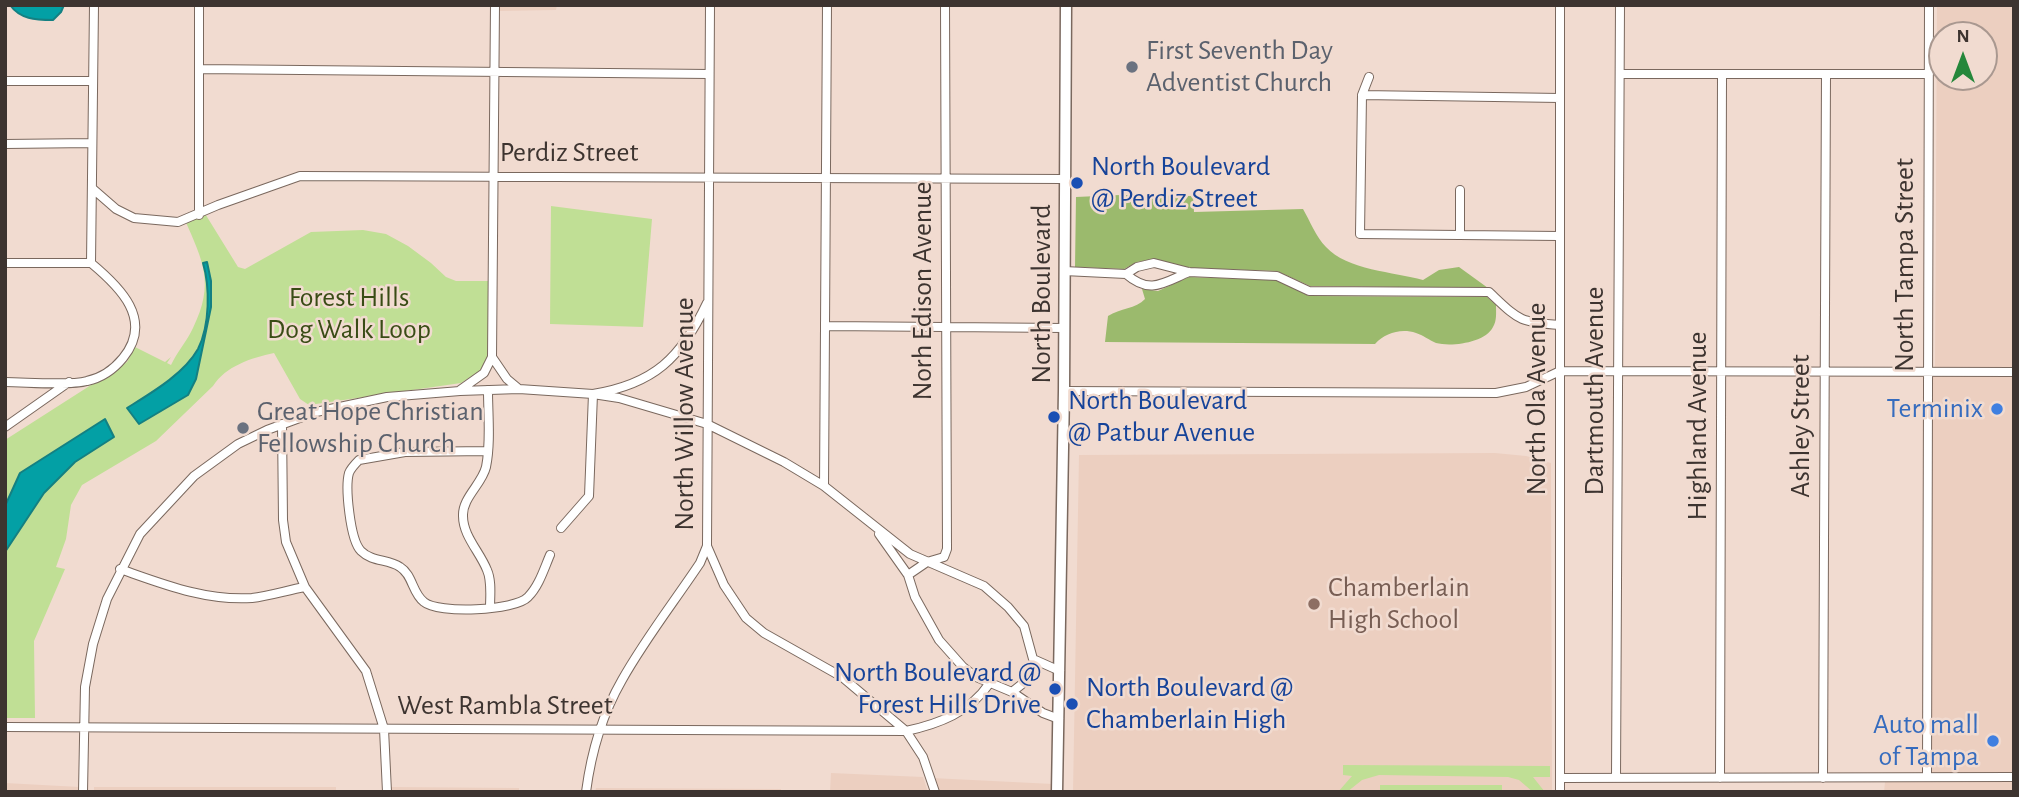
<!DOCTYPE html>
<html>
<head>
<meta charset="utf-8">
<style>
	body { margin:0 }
	#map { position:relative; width:2019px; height:797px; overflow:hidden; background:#f1dbd0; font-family:"Alegreya Sans",sans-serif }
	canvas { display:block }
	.frame { position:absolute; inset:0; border:7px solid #3d3430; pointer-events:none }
	.north { position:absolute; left:1928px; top:21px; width:70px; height:70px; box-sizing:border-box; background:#f1dbd0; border:2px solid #a99890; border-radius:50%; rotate:0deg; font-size:19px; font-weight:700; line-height:28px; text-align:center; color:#3d3430 }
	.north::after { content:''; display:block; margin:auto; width:24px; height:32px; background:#25873b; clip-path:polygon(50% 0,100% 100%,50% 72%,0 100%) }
</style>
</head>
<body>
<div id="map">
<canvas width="2019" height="797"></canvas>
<div class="frame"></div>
<div class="north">N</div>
</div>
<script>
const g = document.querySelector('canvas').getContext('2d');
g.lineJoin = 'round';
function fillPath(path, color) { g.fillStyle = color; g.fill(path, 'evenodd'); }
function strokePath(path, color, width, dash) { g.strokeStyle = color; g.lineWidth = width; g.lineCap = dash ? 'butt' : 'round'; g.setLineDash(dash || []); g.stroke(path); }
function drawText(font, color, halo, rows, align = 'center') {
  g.font = font + ' "Alegreya Sans",sans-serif'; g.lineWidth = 5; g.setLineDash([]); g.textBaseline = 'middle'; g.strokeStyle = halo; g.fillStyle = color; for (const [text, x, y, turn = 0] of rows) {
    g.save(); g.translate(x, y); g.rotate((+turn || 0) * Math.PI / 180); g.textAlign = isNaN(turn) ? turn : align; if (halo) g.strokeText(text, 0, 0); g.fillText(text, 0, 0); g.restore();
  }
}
const built = new Path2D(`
	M499 5H557L556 10 499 11Z
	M1937 5H2014V368L1935 367ZM1942 35H1984V77H1942Z
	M1931 376 2014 377V773H1931Z
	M1495 453 1526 456 1551 463 1552 792H1073L1079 455Z
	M831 773 923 777 928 792H830Z
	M932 778 1053 784V792H938Z
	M1885 782H2014V792H1884Z
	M5 783 79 787V792H5Z
	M94 787H336V792H94Z
	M390 787 519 788V792H391Z
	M596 788 781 789V792H595Z`);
const green = new Path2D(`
	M551 206 652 219 643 327 550 324Z
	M204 212 238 267 245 269 311 232 363 230 386 234 408 246 431 263 446 277 456 281H493L492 357 478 372 461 383 309 405 300 399 274 353C251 358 226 366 213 386L156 441 82 485 71 505 66 539 56 567 65 569 34 641 35 718H5V440L127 362 135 347 165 362 171 357 167 363 171 365C177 352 187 341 193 328 215 283 203 262 185 220Z
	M1343 765 1550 766V777H1533L1545 792H1533L1519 780 1508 777 1379 775 1362 780 1347 792H1338L1352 776 1343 775Z
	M1380 785H1502V792H1380Z`);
const forest = new Path2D(`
	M1120 195 1193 196 1194 212 1303 209C1310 221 1316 237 1326 247 1347 270 1394 272 1423 280L1439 270 1459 267 1488 288 1310 286 1277 271 1189 268 1155 259 1137 262 1124 269 1075 267 1076 197Z
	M1189 277 1276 280 1309 296 1487 297 1496 305C1496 312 1497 321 1493 327 1485 343 1451 347 1436 343 1429 340 1423 335 1416 333 1401 328 1385 333 1375 344L1105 342 1108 316C1120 308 1136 309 1145 299L1142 289 1158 291Z`);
const water = new Path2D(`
	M10 5H64L61 12 53 20C35 20 20 19 10 5Z
	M207 262 211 281V307L196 379 188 395 139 424 127 408C151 393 184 374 198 349 210 325 210 287 203 263Z
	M105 419 114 437 75 462 44 493 5 552V506L20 473Z`);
const street = new Path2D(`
	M1560 5V792
	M200 69 709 74
	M1620 74H1929
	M5 81H93
	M1362 95 1369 77
	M5 144 92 143
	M93 189 116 209 134 218 178 222 218 205 300 176 1064 179
	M1460 190V235
	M199 215V5
	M1559 236 1360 234 1362 95 1560 98
	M5 263H91
	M1064 271 1126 274 1137 267 1154 263 1189 272 1277 276 1309 291 1489 292C1519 320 1518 322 1560 325
	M1126 274C1150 295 1163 283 1189 272
	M826 326 1064 328
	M492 357 507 379 519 389
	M5 382C26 382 69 386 87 381 101 378 114 369 123 358 154 320 120 287 91 263L94 5
	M460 390 484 373 492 357 495 5
	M488 390C488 415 491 443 486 467 482 484 462 498 463 516 463 536 480 552 487 570 492 581 490 596 490 608
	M1064 391 1496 393 1526 387 1560 371 2014 372
	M282 424 283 520 286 542 305 587 366 671 384 729 387 792
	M5 427 69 382
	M487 451 405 452 359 460C355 464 351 468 349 473 345 487 350 540 361 551 372 562 388 559 400 567 413 575 412 593 424 602 438 614 515 611 528 597 539 586 544 569 550 555
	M824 486 827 5
	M561 528 589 496 593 394C654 384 681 358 707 303
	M879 534 908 575 915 597 939 640 963 667 976 677 1012 692 1043 713 1059 719
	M707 546 724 585 746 618 764 633 842 677 906 731 923 757 935 792
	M120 569C163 584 205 601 252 598 269 596 288 590 305 587
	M908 575 927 562 944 557 947 549 945 5
	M1012 692 1031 677 1035 660
	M5 727 906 731C939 724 970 712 989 684
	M1616 777 1620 5
	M1927 777 1929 5
	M1560 778 2014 777
	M1720 778 1722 74
	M1823 778 1826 74
	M83 792 85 687 93 644 107 599 140 534 194 476 238 444 267 430 316 412 387 397 460 391 519 389 593 394 619 398 707 424 784 462 824 486 910 554 984 586 1008 607 1024 626 1033 659 1060 671
	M586 792C591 754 603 713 622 680 645 639 674 602 700 563L707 546 710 5`);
const secondary = new Path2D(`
	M1057 792 1064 391 1066 5`);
const markers = [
	[1132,67,7,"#6b7280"],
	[1077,183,7,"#1a4fb4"],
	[1997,409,7,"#3f7fe0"],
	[1054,417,7,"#1a4fb4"],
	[243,428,7,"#6b7280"],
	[1314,604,7,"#8d6e63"],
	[1055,689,7,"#1a4fb4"],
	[1072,704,7,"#1a4fb4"],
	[1993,741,7,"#3f7fe0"]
];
const worshipNames = [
	["First Seventh Day",1146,51],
	["Adventist Church",1146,83],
	["Great Hope Christian",257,412],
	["Fellowship Church",257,444]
];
const streetNames = [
	["Perdiz Street",569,153],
	["North Tampa Street",1905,265,-90],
	["Norh Edison Avenue",923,291,-90],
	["North Boulevard",1042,294,-90],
	["Dartmouth Avenue",1595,391,-90],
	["North Ola Avenue",1537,399,-90],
	["North Willow Avenue",685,414,-90],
	["Highland Avenue",1698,426,-90],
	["Ashley Street",1801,426,-90],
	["West Rambla Street",505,706]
];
const transitNames = [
	["North Boulevard",1091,167],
	["@ Perdiz Street",1091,199],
	["North Boulevard",1068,401],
	["@ Patbur Avenue",1068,433],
	["North Boulevard @",1041,673,"right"],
	["Forest Hills Drive",1041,705,"right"],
	["North Boulevard @",1086,688],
	["Chamberlain High",1086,720]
];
const parkNames = [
	["Forest Hills",349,298],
	["Dog Walk Loop",349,330]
];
const shopNames = [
	["Terminix",1983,409],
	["Auto mall",1979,725],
	["of Tampa",1979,757]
];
const educationNames = [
	["Chamberlain",1328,588],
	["High School",1328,620]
];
fillPath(built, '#eccfc0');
fillPath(green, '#c0df95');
fillPath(forest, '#9bba6d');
fillPath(water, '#03a0a5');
strokePath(water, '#148082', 2);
strokePath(street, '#7a685e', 10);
strokePath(secondary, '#7a685e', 13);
strokePath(street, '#fff', 8);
strokePath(secondary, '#fff', 10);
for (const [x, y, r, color] of markers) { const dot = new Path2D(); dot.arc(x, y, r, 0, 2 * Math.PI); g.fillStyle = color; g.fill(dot); strokePath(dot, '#f1dbd0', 2.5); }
drawText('28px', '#5b616d', '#f1dbd0', worshipNames, 'left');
drawText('28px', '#3d3430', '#f1dbd0', streetNames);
drawText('28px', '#164399', '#f1dbd0', transitNames, 'left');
drawText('28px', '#394c15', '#f1dbd0', parkNames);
drawText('28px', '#366cbe', '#f1dbd0', shopNames, 'right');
drawText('28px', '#785e54', '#f1dbd0', educationNames, 'left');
</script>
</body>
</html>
